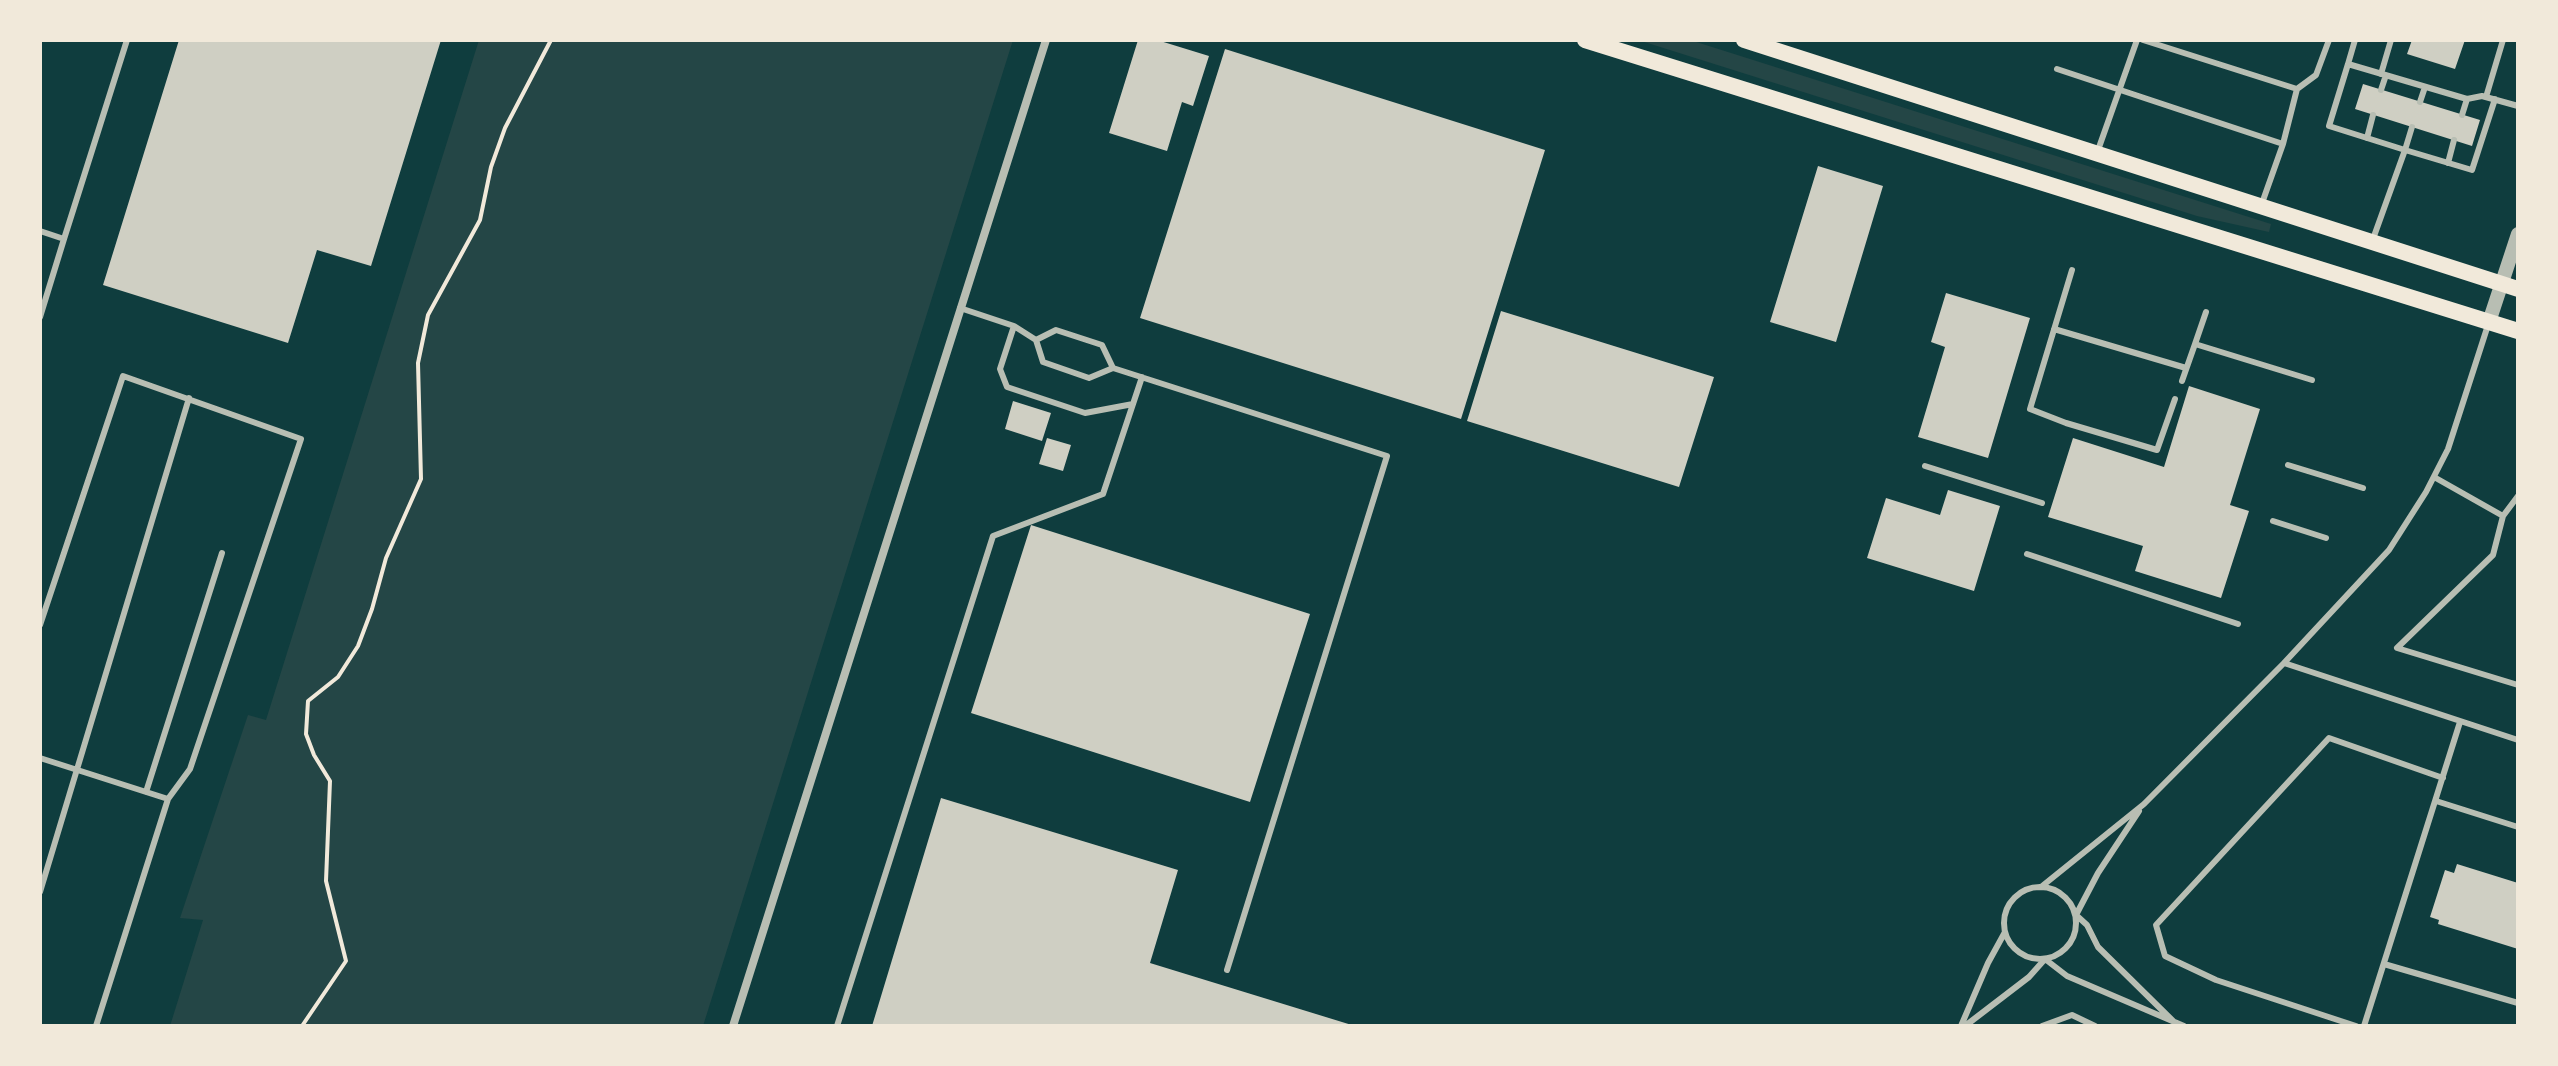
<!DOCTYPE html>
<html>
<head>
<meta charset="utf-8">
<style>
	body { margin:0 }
	#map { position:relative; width:2558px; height:1066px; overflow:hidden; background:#0f3d3e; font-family:"Work Sans",sans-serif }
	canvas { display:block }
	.frame { position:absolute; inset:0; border:42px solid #f1e9da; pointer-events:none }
</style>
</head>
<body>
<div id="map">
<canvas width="2558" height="1066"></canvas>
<div class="frame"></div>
</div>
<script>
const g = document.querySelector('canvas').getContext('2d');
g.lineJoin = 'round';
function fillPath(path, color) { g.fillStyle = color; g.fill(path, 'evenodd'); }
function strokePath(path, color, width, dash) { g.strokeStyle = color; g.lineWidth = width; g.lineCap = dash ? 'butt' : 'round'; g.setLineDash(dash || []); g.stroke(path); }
const green = new Path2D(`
	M479 40H1013L703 1026H170L203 920 180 918 248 715 266 720Z
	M1638 40H1690L2271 224 2269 232 2197 216Z`);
const building = new Path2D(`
	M179 40H441L371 266 317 250 288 343 103 285Z
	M1138 40H1157L1209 56 1193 106 1182 102 1167 151 1109 133Z
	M2412 40H2465L2455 69 2407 54Z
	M1225 49 1545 150 1461 419 1140 318Z
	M2363 84 2480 120 2472 146 2355 109Z
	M1818 166 1883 186 1836 342 1770 322Z
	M1946 293 2030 318 1988 458 1918 437 1945 347 1931 342Z
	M1501 311 1714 377 1679 487 1467 421Z
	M2189 386 2260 409 2230 505 2249 511 2221 598 2135 571 2143 546 2048 517 2073 438 2164 467Z
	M1013 401 1051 413 1042 441 1005 429Z
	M1047 438 1071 445 1063 471 1039 464Z
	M1948 490 2000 506 1974 591 1867 558 1886 498 1940 515Z
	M1031 525 1310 614 1250 802 971 713Z
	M941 798 1178 870 1150 963 1355 1026H872Z
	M2457 864 2518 883V949L2438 924 2439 920 2430 917 2445 870 2454 873Z`);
const path = new Path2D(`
	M302 1026 346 961 326 881 330 781 314 755 306 734 308 701 338 677 358 646 372 609 386 558 421 479 418 363 428 315 480 220 491 167 505 128 551 40`);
const service = new Path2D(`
	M2143 40 2297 89
	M2355 40 2348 64 2467 99 2482 96 2518 106
	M2348 64 2329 126 2405 150 2412 127
	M2057 69 2283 144
	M2381 74 2391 40
	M2381 90 2386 75
	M2486 97 2503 40
	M2420 102 2425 87
	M2462 115 2467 99
	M2367 138 2373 115
	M2097 153 2137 40
	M2448 163 2454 140
	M2261 206 2283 144 2297 89 2316 75 2329 40
	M40 231 64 239 127 40
	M2373 239 2405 150 2472 170 2495 99
	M2072 270 2030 409 2066 423 2157 450 2175 399
	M960 308 1014 326 1036 340 1043 362 1089 378 1113 368 1102 345 1056 330 1036 340
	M2206 312 2195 344 2312 380
	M40 317 64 239
	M1014 326 1000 369 1007 387 1085 413 1133 404
	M2054 329 2186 368
	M1113 368 1387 456 1227 970
	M2182 381 2195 344
	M2288 465 2363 488
	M1925 466 2042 503
	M2434 477 2503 516 2493 555 2397 648 2518 685
	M2503 516 2518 496
	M2273 521 2326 538
	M2027 554 2238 624
	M40 625 123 376 301 439 190 769 168 799
	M2284 663 2518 740
	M40 758 168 799 96 1026
	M146 792 222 553
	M2436 801 2518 827
	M2139 811 2098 873 2076 915 2087 925 2098 947 2173 1021
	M2004 923a36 36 0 1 1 72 0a36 36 0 1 1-72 0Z
	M2041 887 2144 804 2284 663 2389 550 2426 492 2448 449 2488 325
	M40 892 189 398
	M2384 964 2518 1003
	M837 1026 993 536 1103 494 1142 377
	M1961 1026 1988 963 2005 932
	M1965 1026 2029 977 2045 959 2067 976 2184 1026
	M2042 1026 2072 1015 2095 1026
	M2356 1026 2216 980 2165 956 2156 925 2329 738 2443 778
	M2364 1026 2460 722`);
const minor = new Path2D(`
	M733 1026 1046 40`);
const tertiary = new Path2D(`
	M2489 322 2518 234`);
const secondary = new Path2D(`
	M1585 40 2518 331
	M1744 40 2518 289`);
fillPath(green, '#244646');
fillPath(building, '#cfcfc3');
strokePath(path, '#f1e9da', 4);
strokePath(service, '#b8beb3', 6);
strokePath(minor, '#b8beb3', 8);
strokePath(tertiary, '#b8beb3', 14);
strokePath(secondary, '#f1e9da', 16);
</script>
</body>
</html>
